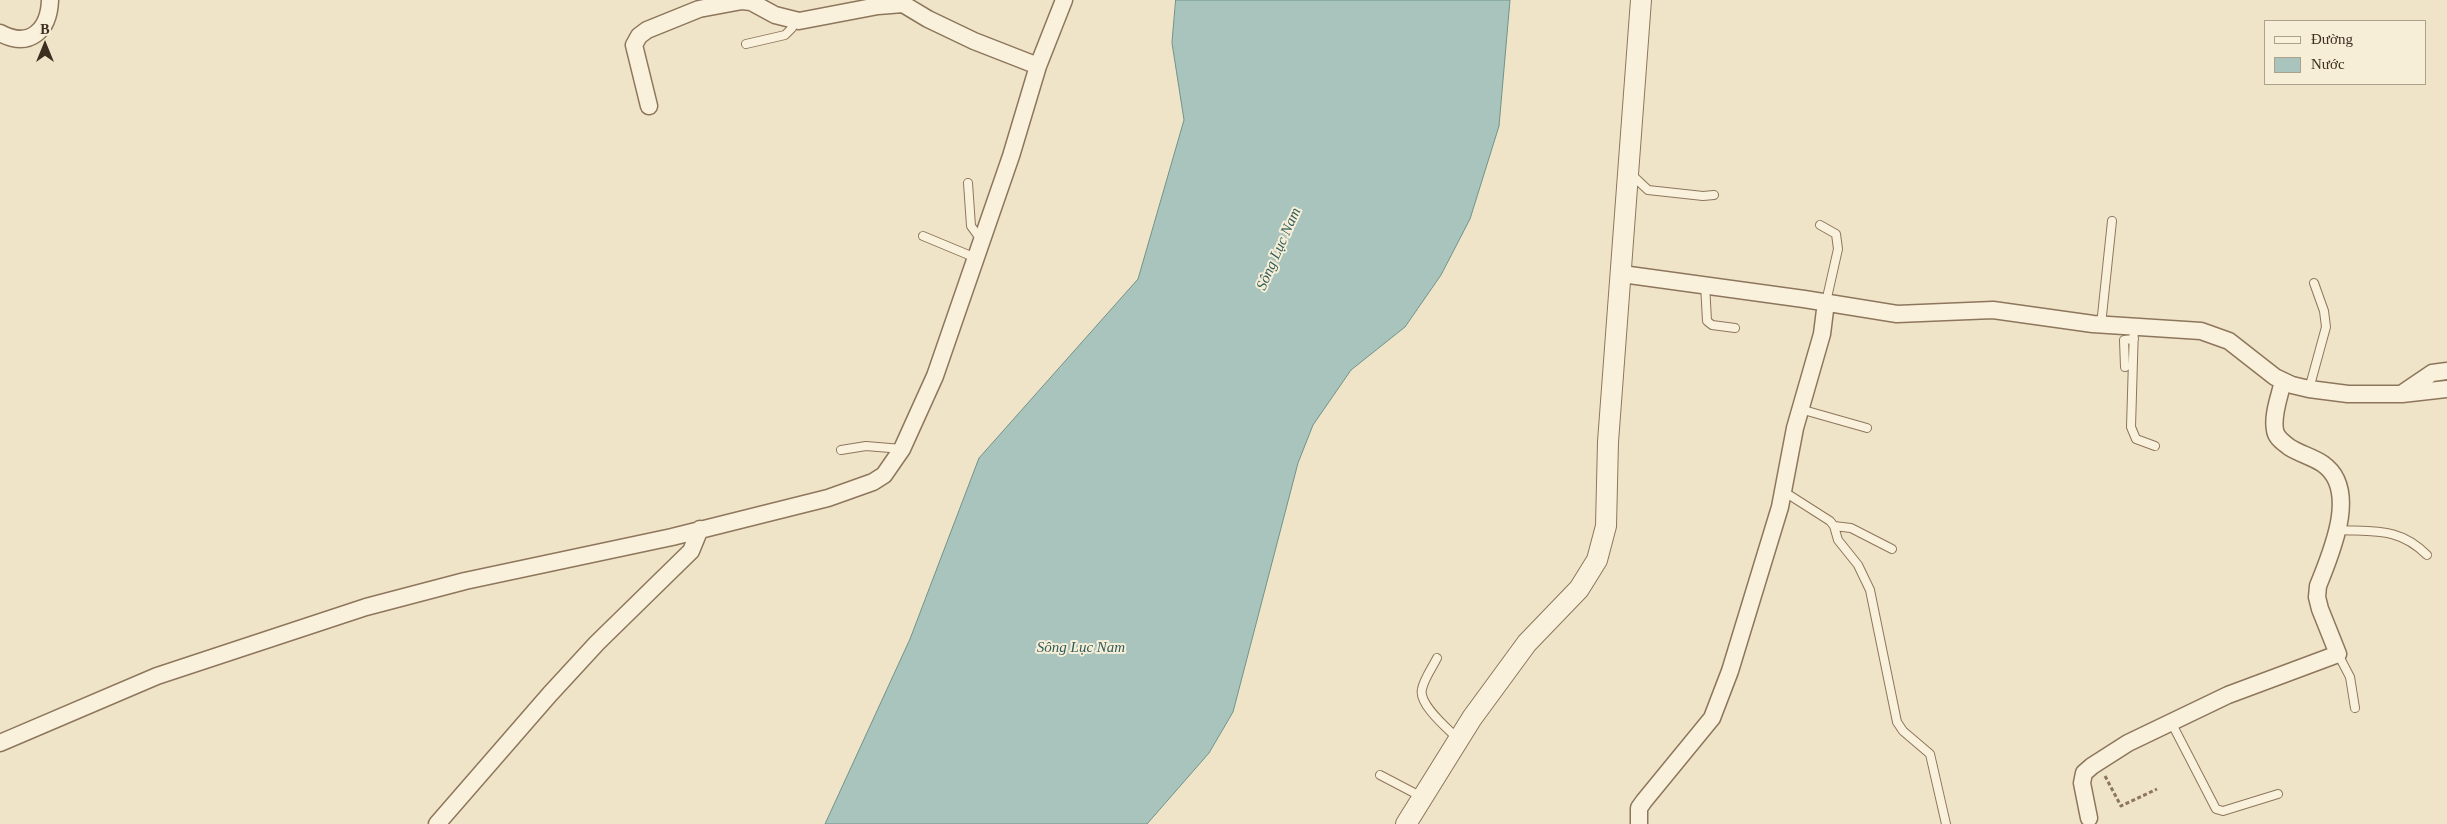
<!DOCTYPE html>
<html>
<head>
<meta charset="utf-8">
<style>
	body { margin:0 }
	#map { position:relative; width:2447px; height:824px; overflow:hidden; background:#f0e4c8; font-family:"Times New Roman",serif }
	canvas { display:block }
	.legend { position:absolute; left:2264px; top:20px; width:162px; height:65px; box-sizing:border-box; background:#f7eed8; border:1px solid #ada18e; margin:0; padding:6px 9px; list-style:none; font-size:15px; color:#3d2e20 }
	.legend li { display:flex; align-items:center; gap:10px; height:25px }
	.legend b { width:25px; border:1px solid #ada18e }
	.north { position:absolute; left:20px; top:20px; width:50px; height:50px; -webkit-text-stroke:4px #f7eed8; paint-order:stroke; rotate:0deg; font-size:14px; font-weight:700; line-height:20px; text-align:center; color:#3d2e20 }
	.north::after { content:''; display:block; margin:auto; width:18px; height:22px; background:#3d2e20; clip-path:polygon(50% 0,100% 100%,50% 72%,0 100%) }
</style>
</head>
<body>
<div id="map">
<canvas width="2447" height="824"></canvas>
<ul class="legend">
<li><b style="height:6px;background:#faf1dc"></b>Đường</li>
<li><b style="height:14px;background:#a9c4bc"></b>Nước</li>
</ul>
<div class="north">B</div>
</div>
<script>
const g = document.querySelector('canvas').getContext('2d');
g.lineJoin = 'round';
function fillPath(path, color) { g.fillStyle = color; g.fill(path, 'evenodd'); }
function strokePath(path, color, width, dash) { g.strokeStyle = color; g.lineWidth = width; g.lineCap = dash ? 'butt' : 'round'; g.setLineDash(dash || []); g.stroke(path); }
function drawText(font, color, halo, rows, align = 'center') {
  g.font = font + ' "Times New Roman",serif'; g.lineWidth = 4; g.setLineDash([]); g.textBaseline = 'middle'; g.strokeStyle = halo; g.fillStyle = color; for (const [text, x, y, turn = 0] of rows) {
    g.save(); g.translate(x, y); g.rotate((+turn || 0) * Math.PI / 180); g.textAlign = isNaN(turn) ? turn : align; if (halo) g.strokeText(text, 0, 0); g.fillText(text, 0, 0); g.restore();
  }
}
const water = new Path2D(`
	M1176 0H1510L1499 126 1470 219 1441 275 1405 327 1351 370 1313 425 1298 463 1233 712 1209 753 1147 824H825L910 639 979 458 1138 279 1184 120 1172 43Z`);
const path = new Path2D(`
	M2105 776 2121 806 2157 789`);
const service = new Path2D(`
	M746 44 785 35 792 28 790 21
	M1632 175 1648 190 1703 196 1714 195
	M968 183 971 226 982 241
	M1820 225 1836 234 1838 249 1826 302
	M923 236 976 258
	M1705 284 1707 321 1712 325 1735 328
	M2101 325 2112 221
	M2134 327 2131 427 2136 439 2155 446
	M2125 367 2124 340 2134 339
	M2309 389 2326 327 2324 311 2314 283
	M1800 409 1867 428
	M841 450 866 446 902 449
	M1783 491 1830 521 1834 526 1838 540 1858 565 1870 590 1897 722 1903 731 1930 754 1946 824
	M1834 526 1851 528 1892 549
	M2338 530C2375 532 2399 527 2427 555
	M2338 654 2350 677 2355 708
	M1437 658C1432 668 1424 679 1422 689 1418 704 1447 728 1457 738
	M2171 722 2216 809 2223 811 2278 794
	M1380 775 1422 797`);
const minor = new Path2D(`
	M904 0 903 4 928 19 974 41 1038 66
	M0 33C30 49 49 30 50 0
	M649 106 634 45 639 36 647 30 699 9 742 1 751 2 775 15 799 21 878 6 903 4
	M1622 274 1804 299 1897 314 1993 310 2093 324 2201 331 2229 341 2275 377 2292 385 2309 389 2348 394H2402L2447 389
	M2404 392 2432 373 2447 371
	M0 743 157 676 366 607 465 581 672 537 828 498 873 482 884 475 902 449 935 376 1011 156 1038 66 1064 0
	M2089 818 2082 783 2084 773 2092 766 2128 743 2228 695 2338 654 2320 609 2317 597 2318 586C2330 555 2360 490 2323 464 2313 457 2300 454 2289 447 2283 442 2276 438 2275 430 2272 415 2280 395 2283 381
	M437 824 550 694 597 643 691 551 700 529
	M1639 824V808L1644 801 1712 718 1730 671 1780 507 1795 428 1822 334 1826 302`);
const tertiary = new Path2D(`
	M1406 824 1472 718 1527 643 1579 589 1597 560 1606 526 1608 442 1641 0`);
const waterNames = [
	["Sông Lục Nam",1279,249,-66],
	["Sông Lục Nam",1081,648]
];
fillPath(water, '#a9c4bc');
strokePath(water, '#6f938a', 1);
strokePath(service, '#8d765c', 10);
strokePath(minor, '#8d765c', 19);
strokePath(tertiary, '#8d765c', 22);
strokePath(path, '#8d765c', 3, [4, 2.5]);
strokePath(service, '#faf1dc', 8);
strokePath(minor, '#faf1dc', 16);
strokePath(tertiary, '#faf1dc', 20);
drawText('italic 15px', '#2f5d5a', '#f7eed8', waterNames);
</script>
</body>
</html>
